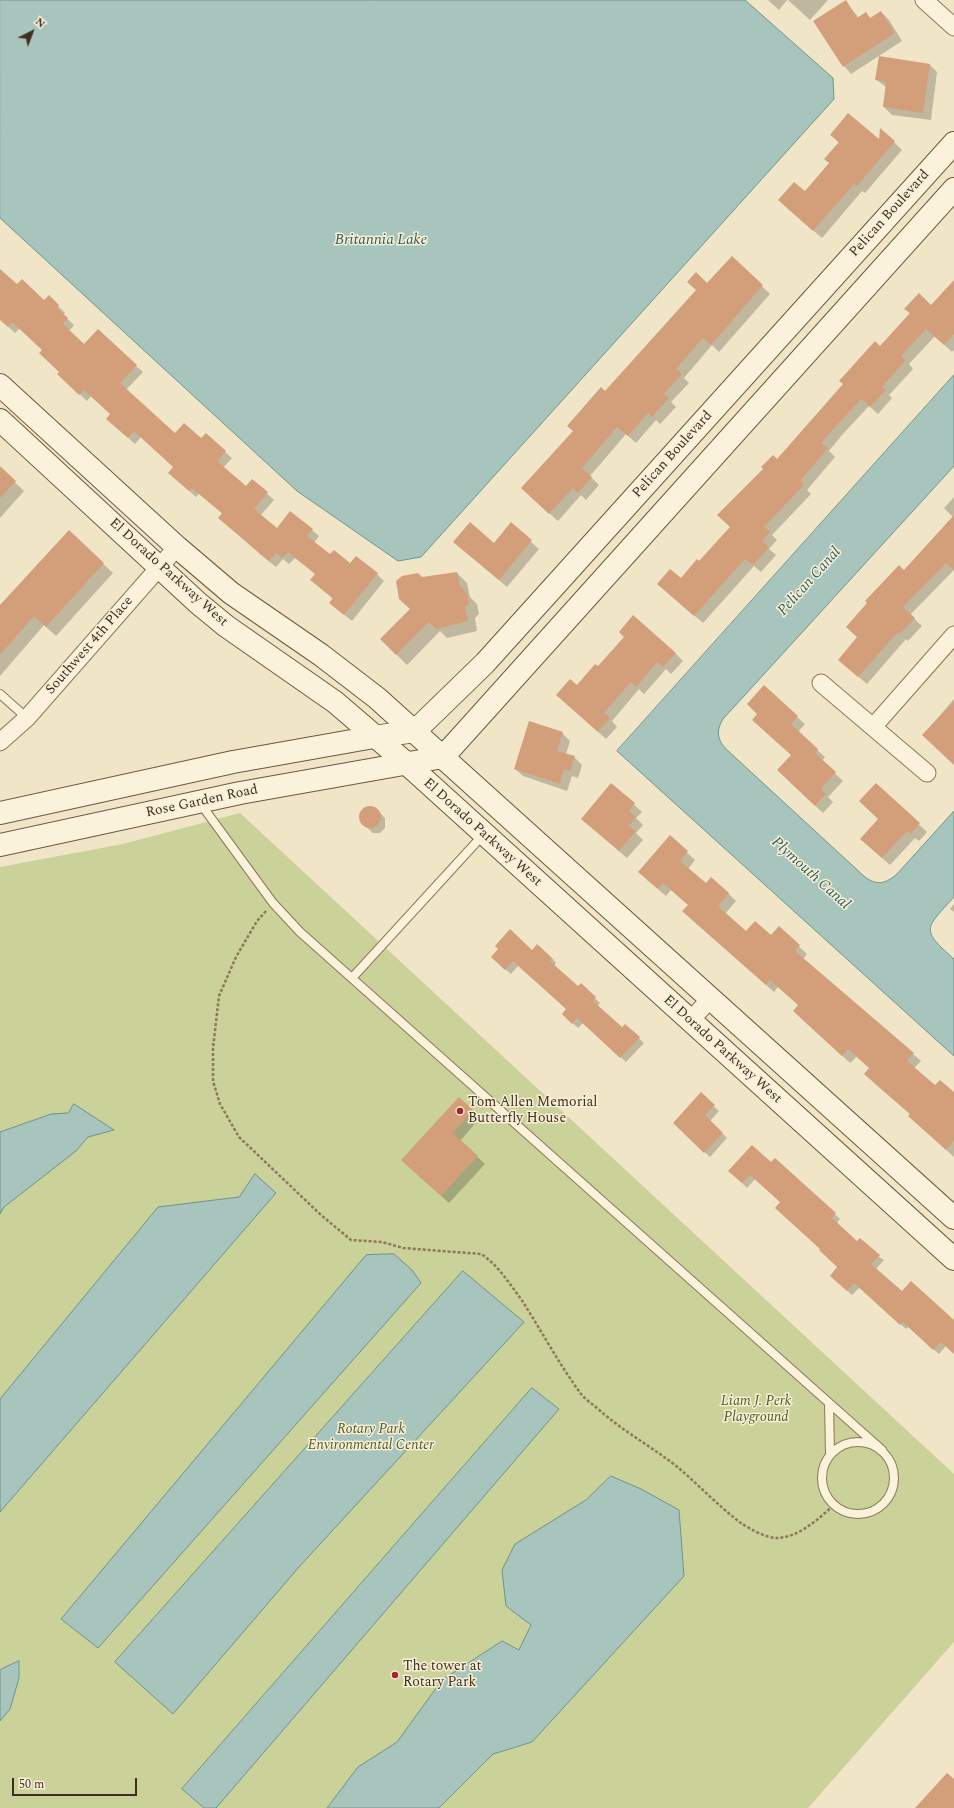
<!DOCTYPE html>
<html>
<head>
<meta charset="utf-8">
<style>
	body { margin:0 }
	#map { position:relative; width:954px; height:1808px; overflow:hidden; background:#f1e5c7; font-family:Spectral,serif }
	canvas { display:block }
	.north { position:absolute; left:12px; top:12px; width:40px; height:40px; -webkit-text-stroke:3px #f8efd7; paint-order:stroke; rotate:42deg; font-size:11px; font-weight:700; line-height:16px; text-align:center; color:#3e2e1f }
	.north::after { content:''; display:block; margin:auto; width:14px; height:18px; background:#3e2e1f; clip-path:polygon(50% 0,100% 100%,50% 72%,0 100%) }
	.scale { position:absolute; left:12px; top:1778px; width:125px; height:18px; box-sizing:border-box; border:2px solid #3e2e1f; border-top:0; padding-left:5px; font-size:12px; line-height:14px; white-space:nowrap; color:#3e2e1f; -webkit-text-stroke:3px #f8efd7; paint-order:stroke }
</style>
</head>
<body>
<div id="map">
<canvas width="954" height="1808"></canvas>
<div class="north">N</div>
<div class="scale">50 m</div>
</div>
<script>
const g = document.querySelector('canvas').getContext('2d');
g.lineJoin = 'round';
function fillPath(path, color) { g.fillStyle = color; g.fill(path, 'evenodd'); }
function strokePath(path, color, width, dash) { g.strokeStyle = color; g.lineWidth = width; g.lineCap = dash ? 'butt' : 'round'; g.setLineDash(dash || []); g.stroke(path); }
function drawText(font, color, halo, rows, align = 'center') {
  g.font = font + ' Spectral,serif'; g.lineWidth = 3; g.setLineDash([]); g.textBaseline = 'middle'; g.strokeStyle = halo; g.fillStyle = color; for (const [text, x, y, turn = 0] of rows) {
    g.save(); g.translate(x, y); g.rotate((+turn || 0) * Math.PI / 180); g.textAlign = isNaN(turn) ? turn : align; if (halo) g.strokeText(text, 0, 0); g.fillText(text, 0, 0); g.restore();
  }
}
const green = new Path2D(`
	M240 813 954 1474V1642L808 1808H0V867L123 844Z`);
const water = new Path2D(`
	M0 0H745L833 78 834 99 421 557 398 561 297 491 0 218Z
	M954 375V466L723 719C716 731 717 739 726 749L866 878C879 886 886 883 897 874L954 811V897C925 929 920 929 954 959V1056L617 751Z
	M74 1104 114 1130 88 1137 76 1151 4 1207 0 1214V1132L51 1114 68 1113Z
	M255 1174 276 1193 0 1512V1399L158 1207 239 1197Z
	M394 1254 412 1270 421 1283 98 1648 61 1619 366 1255Z
	M463 1271 524 1322 299 1567 173 1714 115 1662Z
	M532 1388 559 1409 216 1808H204L182 1789Z
	M611 1476 641 1489 679 1510 684 1576 532 1742 493 1754 439 1808H327L358 1767 397 1742 442 1680 502 1641 519 1650 531 1625 506 1606 502 1570 515 1544 586 1500Z
	M19 1661V1678L10 1709 0 1721V1670Z`);
const shadow = new Path2D(`
	M768 0H787L779 10Z
	M788 0H828L810 20Z
	M846 2 859 18 866 14 871 19 881 12 889 20 902 41 851 74 844 66Z
	M930 65 937 72 931 120 892 115 884 107 887 88 877 80Z
	M831 135 894 142 902 150 865 193 862 191 822 238 787 208 805 192 830 163 839 143Z
	M732 258 770 294 719 352 712 345 684 378 689 383 671 402 676 407 660 424 656 420 636 443 626 434 590 476 599 485 586 500 581 495 558 521 530 496 574 432 606 392Z
	M0 270 17 285 44 302 49 297 65 313 63 315 74 325 69 331 85 345 98 331 136 366 143 372 126 390 175 434 201 440 225 452 232 458 223 468 246 487 252 480 274 500 260 516 277 529 312 530 319 536 314 543 330 556 377 574 384 581 352 621 330 603 333 599 311 580 316 574 295 558 289 564 283 559 276 567 261 555 226 524 223 514 199 494 196 497 176 479 174 467 141 437 135 444 114 425 111 414 91 396 87 401 65 380 43 350 20 328 15 333 0 319Z
	M954 282V350L952 352 935 336 909 364 913 369 889 395 892 398 878 414 869 406 842 435 829 451 835 457 807 490 811 494 772 535 777 540 769 549 776 555 761 572 754 566 703 623 666 591 699 563 731 527 777 461 880 347 932 306Z
	M0 468 24 491 0 518Z
	M954 497V570L910 615 922 626 908 641 906 639 867 684 847 667 858 638 847 627 904 571 953 517 944 508Z
	M511 524 539 549 507 587 462 549 494 544Z
	M69 532 113 573 56 636 44 625 0 676V607Z
	M457 573 467 583 470 597 477 604 479 614 475 618 477 631 447 638 440 631 407 665 381 639 411 609Z
	M625 637 675 653 683 661 671 674 666 669 644 694 639 689 612 721 617 727 606 739 557 695 577 686 598 668Z
	M954 699V764L923 735Z
	M797 717 805 724 798 732 825 757 822 761 843 781 828 797 833 802 823 813 786 778 792 755 762 727Z
	M562 733 570 741 566 754 574 757 582 765 578 778 572 776 567 791 523 776 515 769Z
	M611 784 642 812 636 818 643 825 636 833 643 840 627 858 590 826Z
	M876 784 927 832 919 841 915 838 890 865 869 846 879 819Z
	M365 808H375L385 818V828L380 833H373L362 823 360 817Z
	M670 837 695 860 688 869 706 885 728 893 736 901 725 914 746 932 771 936 779 928 807 954 803 959 921 1061 914 1068 935 1087 954 1094V1157L918 1124 911 1115 873 1082 870 1068 857 1056 850 1063 802 1019 799 1005 778 987 774 992 691 919 689 905 671 890 666 896 647 880Z
	M954 904V912L950 909Z
	M532 951 552 958 556 963 554 966 578 988 581 985 600 1003 597 1007 622 1029 625 1025 644 1043 626 1062 583 1023 578 1028 563 1014 567 1009 518 966 511 974 497 962Z
	M701 1094 719 1111 710 1121 727 1138 710 1157 679 1128Z
	M459 1098 480 1118 460 1141 485 1164 449 1203 409 1167Z
	M776 1159 840 1219 836 1224 857 1243 884 1260 876 1269 902 1293 954 1321V1353L946 1346 939 1354 908 1327 906 1329 860 1287 852 1295 836 1281 839 1267 782 1203 755 1179 747 1188 730 1171 771 1164Z`);
const building = new Path2D(`
	M846 0 857 18 866 12 870 18 881 11 895 33 843 67 813 21Z
	M879 56 930 64 923 113 883 107 886 82 875 80Z
	M848 113 879 139 880 128 895 141 857 186 854 184 813 231 778 200 794 182 805 191 829 163 824 159 839 142 830 135Z
	M732 256 763 285 711 345 703 338 676 369 682 374 664 394 669 398 652 417 648 413 628 436 617 427 582 468 592 477 578 493 573 488 549 514 521 488 573 431 567 426 601 387 605 391 696 290 687 282 696 272 707 283Z
	M0 269 17 284 22 279 44 300 49 295 59 305 57 308 68 318 63 324 84 344 98 329 137 365 120 383 175 433 184 423 201 438 206 433 226 451 217 461 246 486 252 479 268 492 254 509 277 528 290 511 313 529 307 536 330 554 334 550 350 563 356 556 378 573 344 615 329 603 333 598 310 580 315 574 288 552 282 558 276 553 269 561 218 518 222 513 192 488 189 491 168 473 173 467 134 431 128 438 106 419 110 414 84 390 79 395 57 374 59 372 39 353 42 350 12 322 8 327 0 320Z
	M954 280V334L944 345 926 329 901 356 906 360 882 387 886 390 870 407 861 399 834 428 821 443 828 448 800 481 804 485 764 527 770 532 762 541 769 547 753 565 745 559 694 616 657 584 670 569 681 578 697 559 699 561 730 527 717 515 763 469 761 467 773 455 777 459 843 384 839 381 875 341 880 346 910 313 904 309 919 293 931 305Z
	M0 466 16 481 0 498Z
	M954 515V570L946 563 903 607 915 618 900 634 898 632 858 677 838 660 857 637 846 627 867 603 865 601 899 565 904 570Z
	M470 522 494 543 511 522 532 540 499 580 453 542Z
	M69 530 104 563 46 627 34 616 0 655V605Z
	M457 572 460 586 467 593 469 604 465 607 468 621 436 629 429 622 396 655 380 639 410 609 399 599 396 581 402 576 418 573 422 577Z
	M633 615 676 653 663 667 657 662 636 687 631 682 604 713 610 718 598 732 556 695 570 679 577 685 595 664 598 666 624 637 619 632Z
	M764 685 798 716 791 724 818 749 815 753 836 772 821 789 826 794 815 806 777 770 791 755 752 720 757 714 747 704Z
	M954 701V765L922 735Z
	M529 721 563 732 557 751 575 756 570 771 564 769 560 784 514 769Z
	M611 783 635 803 629 811 636 817 629 826 636 831 619 851 581 819Z
	M876 783 920 823 911 834 907 831 882 858 860 839 878 819 859 801Z
	M359 817a11 11 0 1 1 22 0a11 11 0 1 1-22 0Z
	M670 835 688 851 680 861 706 883 711 877 729 893 718 906 746 931 755 921 771 935 779 926 800 945 795 951 914 1053 907 1061 935 1085 940 1080 954 1092V1141L946 1150 908 1116 910 1114 864 1074 869 1068 848 1049 842 1056 793 1011 798 1005 770 980 766 985 682 911 688 905 663 883 658 889 638 872Z
	M510 929 532 950 537 944 552 958 550 961 578 986 581 983 596 997 593 1001 622 1027 625 1024 640 1037 620 1058 577 1018 572 1024 562 1014 566 1009 513 961 505 970 491 957 498 949 495 946Z
	M701 1092 715 1105 705 1115 723 1133 704 1153 673 1123Z
	M459 1097 473 1110 453 1133 478 1156 441 1196 401 1160Z
	M752 1145 771 1162 775 1158 836 1213 832 1218 857 1241 860 1238 880 1255 871 1264 902 1291 911 1281 954 1320V1354L941 1342 933 1350 903 1322 900 1325 854 1283 847 1291 830 1276 837 1267 819 1250 820 1249 775 1208 780 1202 750 1175 742 1183 728 1171Z
	M947 1773 954 1779V1808H915Z`);
const path = new Path2D(`
	M266 911 257 921 236 957 219 996 213 1048V1081L220 1104 239 1137 321 1215 351 1240 382 1242 403 1248 481 1254C498 1265 509 1283 521 1299 541 1330 559 1364 581 1394 585 1399 591 1403 597 1408 621 1430 649 1445 675 1465 697 1483 718 1506 741 1523 750 1529 766 1538 777 1538 800 1537 818 1519 834 1505`);
const lane = new Path2D(`
	M0 694 27 718
	M200 803 273 903 300 932 882 1450
	M352 978 483 835
	M829 1403 830 1453
	M822 1478a36 36 0 1 1 72 0a36 36 0 1 1-72 0Z`);
const street = new Path2D(`
	M924 0 954 27
	M821 683 927 773
	M873 727 954 635
	M0 742 27 718 177 547
	M690 1021 711 998`);
const secondary = new Path2D(`
	M0 385 177 547 231 593 321 655 377 698 954 1218
	M0 420 198 603 226 626 335 702 405 762 954 1259
	M0 813 233 762 374 737 415 731 485 663 954 143
	M0 845 240 793 443 757 954 189`);
const markers = [
	[460,1111,4,"#a22726"],
	[395,1675,4,"#a22726"]
];
const streetNames = [
	["Pelican Boulevard",890,214,-48],
	["Pelican Boulevard",673,455,-48],
	["El Dorado Parkway West",168,573,42],
	["Southwest 4th Place",90,646,-49],
	["Rose Garden Road",202,802,-12],
	["El Dorado Parkway West",482,833,42],
	["El Dorado Parkway West",722,1050,42]
];
const poiNames = [
	["Tom Allen Memorial",468,1103],
	["Butterfly House",468,1119],
	["The tower at",403,1667],
	["Rotary Park",403,1683]
];
const parkNames = [
	["Liam J. Perk",756,1402],
	["Playground",756,1418],
	["Rotary Park",371,1430],
	["Environmental Center",371,1446]
];
const waterNames = [
	["Britannia Lake",381,241],
	["Pelican Canal",810,582,-48],
	["Plymouth Canal",810,874,42]
];
fillPath(green, '#cad199');
fillPath(water, '#a8c5bd');
strokePath(water, '#6e948b', 1);
fillPath(shadow, '#0003');
fillPath(building, '#d29f7a');
strokePath(lane, '#8f775a', 10);
strokePath(street, '#8f775a', 19);
strokePath(secondary, '#70583d', 24);
strokePath(path, '#8f775a', 2.5, [3, 2]);
strokePath(lane, '#fbf2db', 8);
strokePath(street, '#fbf2db', 17);
strokePath(secondary, '#fbf2db', 22);
for (const [x, y, r, color] of markers) { const dot = new Path2D(); dot.arc(x, y, r, 0, 2 * Math.PI); g.fillStyle = color; g.fill(dot); strokePath(dot, '#f8efd7', 1.5); }
drawText('14px', '#3e2e1f', '#f8efd7', streetNames);
drawText('14px', '#3e2e1f', '#f8efd7', poiNames, 'left');
drawText('italic 14px', '#4d5c24', '#f8efd7', parkNames);
drawText('italic 15px', '#2e5e5c', '#f8efd7', waterNames);
</script>
</body>
</html>
